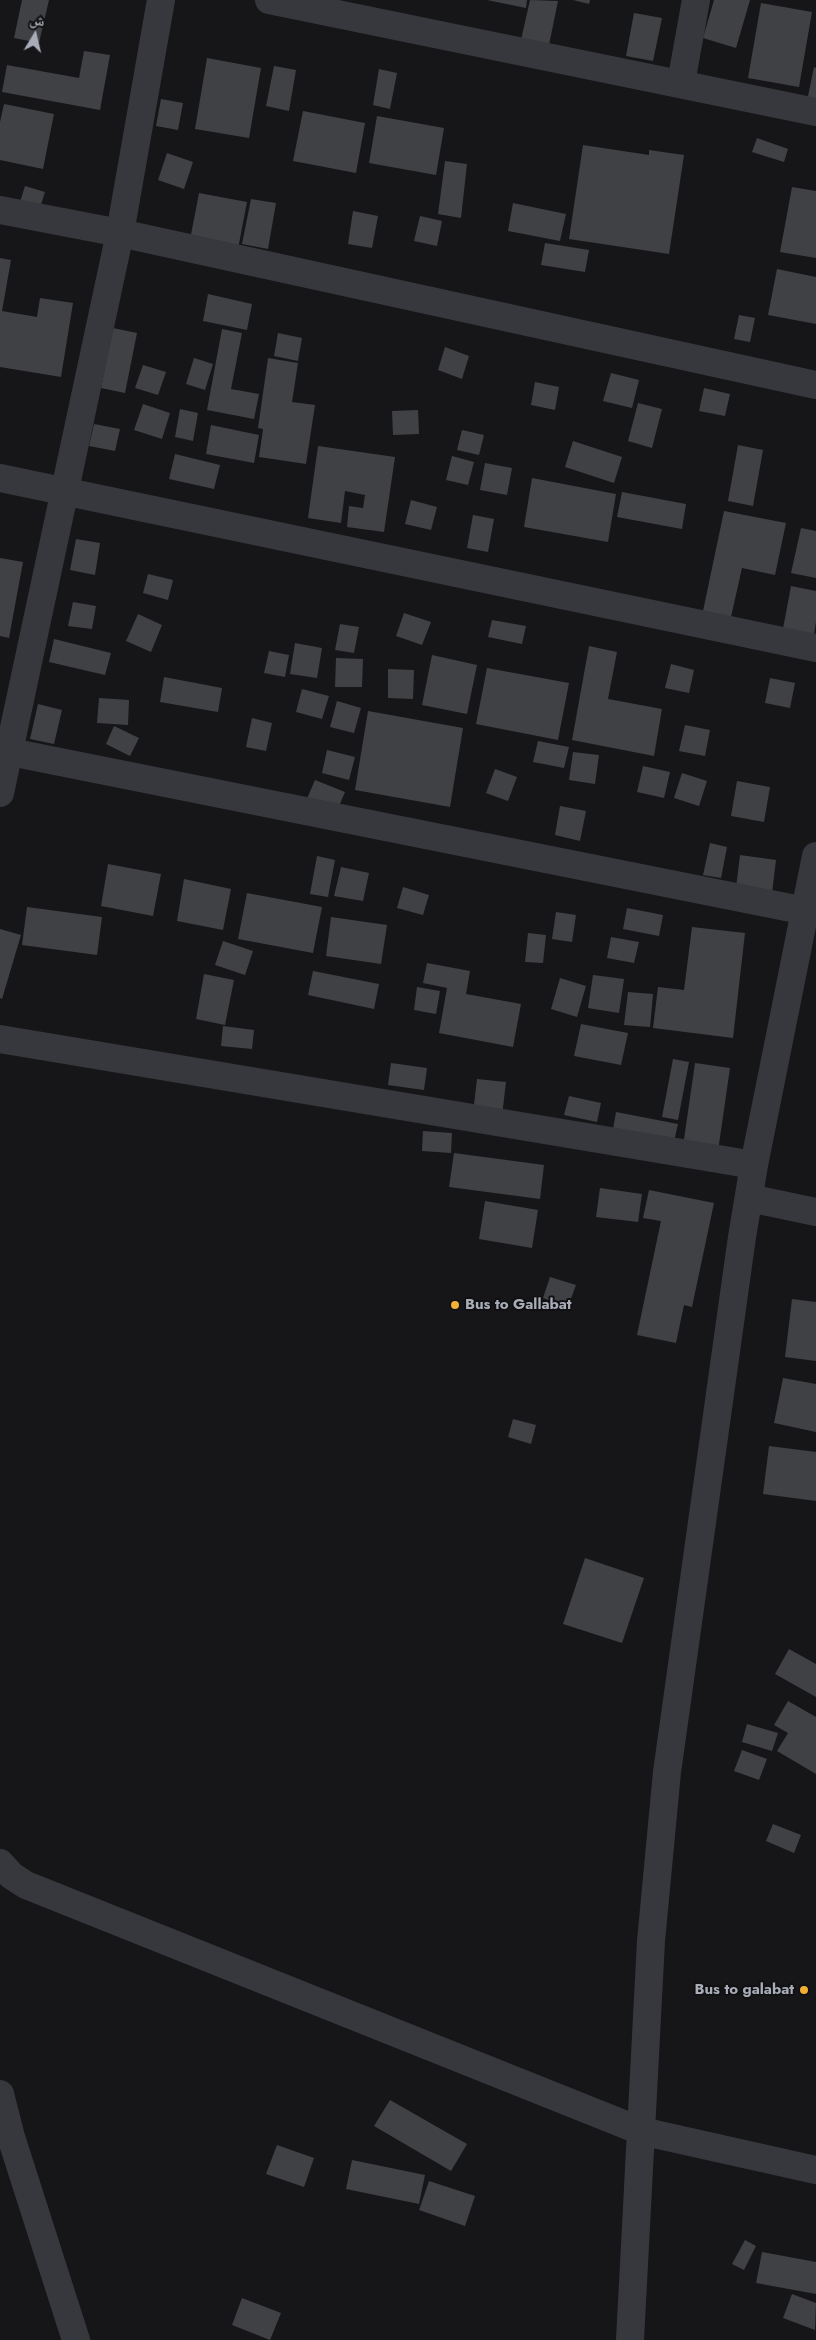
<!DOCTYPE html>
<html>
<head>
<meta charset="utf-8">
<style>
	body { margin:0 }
	#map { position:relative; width:816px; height:2340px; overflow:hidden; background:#161618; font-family:Jost,"Noto Naskh Arabic",sans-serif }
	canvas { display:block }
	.north { position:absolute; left:10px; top:10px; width:50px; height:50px; -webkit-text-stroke:4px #111113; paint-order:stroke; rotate:9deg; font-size:14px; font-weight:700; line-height:20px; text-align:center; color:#a8adb8 }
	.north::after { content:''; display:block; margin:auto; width:18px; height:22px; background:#a8adb8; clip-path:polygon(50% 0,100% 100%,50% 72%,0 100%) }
</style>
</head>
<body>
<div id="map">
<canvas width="816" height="2340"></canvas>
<div class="north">ش</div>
</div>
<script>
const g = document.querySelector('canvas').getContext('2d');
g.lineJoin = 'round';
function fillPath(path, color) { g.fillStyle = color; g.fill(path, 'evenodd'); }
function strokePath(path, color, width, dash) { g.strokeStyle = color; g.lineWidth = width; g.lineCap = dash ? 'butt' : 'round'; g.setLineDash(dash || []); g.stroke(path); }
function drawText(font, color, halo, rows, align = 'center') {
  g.font = font + ' Jost,sans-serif'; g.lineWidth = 4; g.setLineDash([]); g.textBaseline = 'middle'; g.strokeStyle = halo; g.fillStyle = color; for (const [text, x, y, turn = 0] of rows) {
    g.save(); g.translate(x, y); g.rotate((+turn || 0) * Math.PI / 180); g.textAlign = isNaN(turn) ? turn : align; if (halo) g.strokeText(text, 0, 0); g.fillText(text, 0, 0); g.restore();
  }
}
const building = new Path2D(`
	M22 0H49L39 43 14 38Z
	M487 0H527L526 8Z
	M530 0 558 1 549 45 521 40Z
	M573 0H590L589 4Z
	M714 0H750L736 48 703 38Z
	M761 3 812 12 799 87 748 78Z
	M634 13 662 18 653 61 626 56Z
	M84 51 110 55 100 110 2 92 7 65 79 78Z
	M207 58 261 68 249 138 195 129Z
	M274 66 296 70 289 111 266 106Z
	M814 67 816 68V103L807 101Z
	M379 69 397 73 390 109 373 105Z
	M161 99 183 103 178 130 156 126Z
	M4 104 54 114 43 169 0 160V122Z
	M303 111 365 123 356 173 293 161Z
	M377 116 444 128 436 175 369 163Z
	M757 138 788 149 784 162 752 152Z
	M583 145 649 155V150L684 155 669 254 569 239Z
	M167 153 193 162 184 189 158 180Z
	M445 161 467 164 461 218 438 214Z
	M25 186 45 192 39 211 19 205Z
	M792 187 816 191V258L780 252Z
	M199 193 247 202 237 254 189 245Z
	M251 199 276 203 268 249 242 244Z
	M513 203 566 214 560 241 508 231Z
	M353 211 378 216 372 248 348 244Z
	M420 216 442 221 437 246 414 241Z
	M545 243 589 250 585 272 541 265Z
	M0 258 11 260 2 311 37 317 40 298 73 303 61 377 0 367Z
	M777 269 816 277V324L768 315Z
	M208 294 252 304 247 330 203 321Z
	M739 315 755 318 750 342 734 339Z
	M113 328 137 333 125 393 101 388Z
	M222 329 242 333 231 389 259 394 254 419 207 410Z
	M278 333 302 338 298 361 274 356Z
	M445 347 469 356 462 379 438 370Z
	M194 358 213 364 205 390 186 384Z
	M268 358 298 363 292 402 315 405 306 464 259 457 263 429 258 428Z
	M143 365 166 372 158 395 135 388Z
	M611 373 639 380 632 408 603 401Z
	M535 382 559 387 555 410 531 405Z
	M704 388 730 394 725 416 699 411Z
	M638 403 662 409 652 448 628 441Z
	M143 404 170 413 162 439 134 430Z
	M180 409 198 413 193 441 175 437Z
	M418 410 419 434 393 435 392 411Z
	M94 424 120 429 115 451 89 446Z
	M211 425 259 435 254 463 206 454Z
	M462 430 484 435 479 455 457 450Z
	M573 441 622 457 614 483 565 467Z
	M738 445 763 450 753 506 728 501Z
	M318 446 395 457 384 532 347 527 349 506 363 508 365 495 345 491 341 523 308 518Z
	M175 454 220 465 214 489 169 479Z
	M452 456 474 462 468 485 446 480Z
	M485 463 512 468 507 495 480 490Z
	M532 478 616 494 608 542 524 527Z
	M622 492 686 504 682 529 617 517Z
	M411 500 437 507 431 530 405 524Z
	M724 511 786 523 775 575 742 568 731 617 703 611Z
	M473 515 494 519 488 552 467 548Z
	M801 528 816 531V578L791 573Z
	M76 539 100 543 95 575 70 570Z
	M0 558 23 562 9 638 0 636Z
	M148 574 173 580 168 600 143 593Z
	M791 586 816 591V622L813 640 782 634Z
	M73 602 96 606 92 629 68 626Z
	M404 613 431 622 422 645 396 636Z
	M138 614 162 625 151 652 126 641Z
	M492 620 526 626 522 644 488 637Z
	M340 624 359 627 354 653 335 650Z
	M54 639 111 653 105 675 49 662Z
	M295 643 322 648 317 678 290 674Z
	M589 646 617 652 608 699 662 709 654 756 572 740Z
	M269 651 289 655 285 677 264 673Z
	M432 655 477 665 467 714 422 705Z
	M336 658 363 659 362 687H335Z
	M671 664 694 670 689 693 665 688Z
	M487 668 569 683 558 740 476 724Z
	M388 669 414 670 413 699 388 698Z
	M164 677 222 688 218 712 160 702Z
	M770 678 795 683 790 708 765 703Z
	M302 689 329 696 322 719 296 712Z
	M99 698 129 700 128 725 97 723Z
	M337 701 361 708 354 733 330 727Z
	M38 704 62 710 54 744 30 739Z
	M368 711 463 728 450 807 355 790Z
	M252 718 272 723 266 751 246 747Z
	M685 725 710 730 705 756 679 751Z
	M114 726 139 738 130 756 106 744Z
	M538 741 569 747 564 768 533 762Z
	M327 750 355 757 349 780 322 773Z
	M573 752 599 755 595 784 569 780Z
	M643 766 670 772 664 798 637 792Z
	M495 769 517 777 508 801 486 793Z
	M682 773 707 781 699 806 674 798Z
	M315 780 345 792 336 813 306 801Z
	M737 781 770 787 764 822 731 816Z
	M560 806 586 811 580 841 555 835Z
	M710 843 727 847 721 878 703 875Z
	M740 855 776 860 772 893 736 888Z
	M317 856 335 860 328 897 310 894Z
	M108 864 161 874 153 916 101 906Z
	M341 867 369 873 363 901 334 896Z
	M184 879 231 889 223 930 177 921Z
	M403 887 429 895 423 915 397 908Z
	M247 893 322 907 313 953 238 939Z
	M27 907 102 917 97 955 22 945Z
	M627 908 663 915 659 936 623 929Z
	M556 912 576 915 572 942 552 939Z
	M331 917 387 925 381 964 326 956Z
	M692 927 745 933 733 1038 653 1028 658 987 684 990Z
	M0 929 21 935 2 999 0 998Z
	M528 933 546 935 543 963 525 962Z
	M611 937 639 942 634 963 607 958Z
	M223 941 253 951 245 975 215 965Z
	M427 963 470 971 466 994 521 1004 513 1047 439 1033 447 988 423 983Z
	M313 971 379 984 374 1009 308 995Z
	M204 974 234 980 225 1025 196 1019Z
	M593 975 624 979 619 1013 588 1008Z
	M560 978 586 986 577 1017 551 1009Z
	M417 987 440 991 436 1014 414 1010Z
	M628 992 653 994 650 1027 624 1025Z
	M581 1024 628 1033 621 1065 574 1056Z
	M223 1026 254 1030 252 1049 221 1046Z
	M673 1059 689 1062 678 1120 662 1117Z
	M391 1063 427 1068 424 1090 388 1085Z
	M695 1063 730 1068 716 1165 681 1160Z
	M477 1079 506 1082 502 1116 473 1113Z
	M569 1096 601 1103 597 1122 564 1115Z
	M616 1112 678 1124 673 1146 612 1135Z
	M423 1131 452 1133 451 1153 422 1151Z
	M454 1153 544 1165 540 1199 449 1187Z
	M600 1188 642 1194 638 1222 596 1217Z
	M649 1190 714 1203 692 1307 684 1305 676 1343 637 1335 661 1221 643 1218Z
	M485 1201 538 1210 532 1248 479 1239Z
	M550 1277 576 1285 568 1307 543 1298Z
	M792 1299 816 1302V1361L785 1357Z
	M783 1378 816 1384V1432L774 1423Z
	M513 1419 536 1425 531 1444 508 1437Z
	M769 1446 816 1452V1501L763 1494Z
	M585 1558 644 1578 622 1643 563 1624Z
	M789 1649 816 1664V1697L775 1674Z
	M788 1701 816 1717V1774L777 1751 788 1733 774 1725Z
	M747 1724 778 1733 772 1751 742 1742Z
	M742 1750 767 1759 759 1780 734 1771Z
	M773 1824 801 1835 794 1853 766 1841Z
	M390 2100 467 2144 451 2171 374 2126Z
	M277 2145 314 2158 304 2187 266 2174Z
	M352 2160 425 2175 419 2204 346 2189Z
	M429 2181 475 2196 465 2226 419 2210Z
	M745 2240 756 2246 744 2270 732 2264Z
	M762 2252 816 2262V2294L756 2283Z
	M792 2294 816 2303 815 2330 783 2318Z
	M242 2298 281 2313 270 2340 232 2325Z`);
const minor = new Path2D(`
	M269 0 816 112
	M681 83 696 0
	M0 210 120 233 816 385
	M0 478 816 648
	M0 750 816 913
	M0 793 120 233 161 0
	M0 1039 754 1165
	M749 1198 816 1212
	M0 1863 12 1876 26 1885 641 2131 816 2170
	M0 2094 11 2137 76 2340
	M630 2340 651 1941 667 1772 742 1237 754 1165 816 856`);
const markers = [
	[455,1305,5,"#f2b134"],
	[804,1990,5,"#f2b134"]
];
const poiNames = [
	["Bus to Gallabat",465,1305],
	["Bus to galabat",794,1990,"right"]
];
fillPath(building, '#404145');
strokePath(minor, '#37383d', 28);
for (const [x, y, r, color] of markers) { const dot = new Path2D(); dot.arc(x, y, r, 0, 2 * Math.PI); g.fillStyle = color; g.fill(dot); strokePath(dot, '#111113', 2); }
drawText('bold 15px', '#a8adb8', '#111113', poiNames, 'left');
</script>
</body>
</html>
